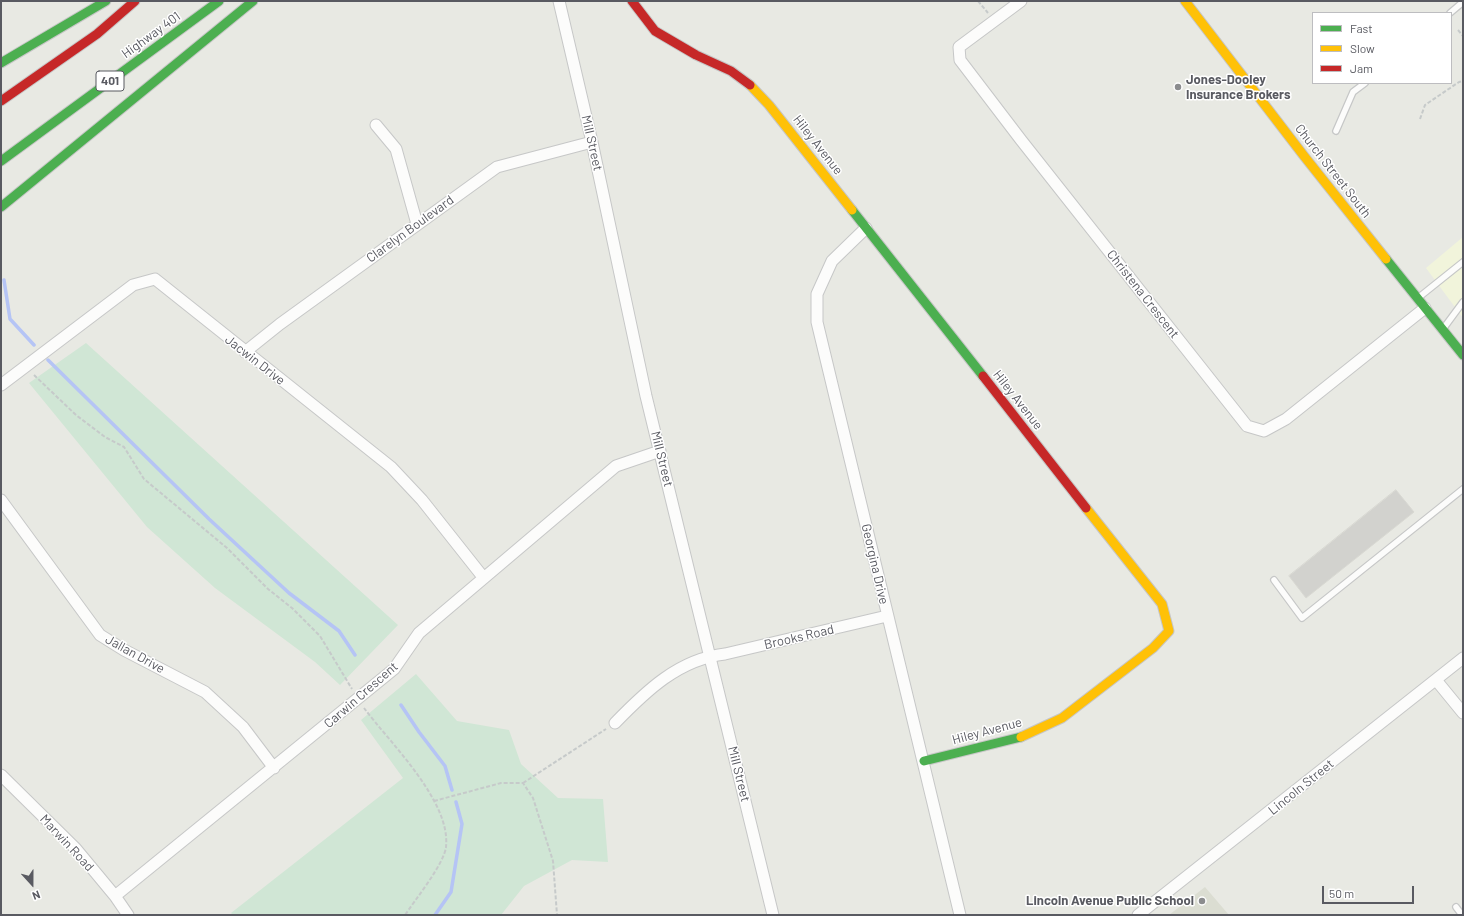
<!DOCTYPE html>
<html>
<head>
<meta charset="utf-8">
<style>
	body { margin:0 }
	#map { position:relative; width:1464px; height:916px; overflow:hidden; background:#e8e9e3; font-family:Barlow,sans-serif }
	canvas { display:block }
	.frame { position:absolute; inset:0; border:2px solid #595a61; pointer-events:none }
	.legend { position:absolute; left:1312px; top:12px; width:140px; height:72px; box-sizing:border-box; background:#fff; border:1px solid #bdbdc0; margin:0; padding:5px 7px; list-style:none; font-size:12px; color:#595a61 }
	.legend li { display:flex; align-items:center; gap:8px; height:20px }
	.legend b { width:20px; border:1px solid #bdbdc0 }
	.north { position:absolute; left:12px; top:864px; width:40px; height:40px; -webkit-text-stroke:3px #fff; paint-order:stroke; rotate:159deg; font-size:11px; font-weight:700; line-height:16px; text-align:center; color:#595a61 }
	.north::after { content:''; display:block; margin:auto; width:14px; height:18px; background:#595a61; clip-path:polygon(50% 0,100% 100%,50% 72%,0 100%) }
	.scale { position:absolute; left:1322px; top:886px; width:92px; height:18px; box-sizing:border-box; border:2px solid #595a61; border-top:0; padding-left:5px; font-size:12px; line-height:14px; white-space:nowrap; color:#595a61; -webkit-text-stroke:3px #fff; paint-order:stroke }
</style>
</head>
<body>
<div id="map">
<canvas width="1464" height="916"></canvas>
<div class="frame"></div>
<ul class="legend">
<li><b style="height:5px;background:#4caf50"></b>Fast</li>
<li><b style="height:5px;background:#ffc107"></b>Slow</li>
<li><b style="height:5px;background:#c62828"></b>Jam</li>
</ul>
<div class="north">N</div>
<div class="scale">50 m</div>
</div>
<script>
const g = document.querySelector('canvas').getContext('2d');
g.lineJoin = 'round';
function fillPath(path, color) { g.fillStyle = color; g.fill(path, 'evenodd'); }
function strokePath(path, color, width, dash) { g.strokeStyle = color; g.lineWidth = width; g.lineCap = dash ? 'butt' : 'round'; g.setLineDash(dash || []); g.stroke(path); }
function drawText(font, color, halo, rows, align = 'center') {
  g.font = font + ' Barlow,sans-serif'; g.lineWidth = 3; g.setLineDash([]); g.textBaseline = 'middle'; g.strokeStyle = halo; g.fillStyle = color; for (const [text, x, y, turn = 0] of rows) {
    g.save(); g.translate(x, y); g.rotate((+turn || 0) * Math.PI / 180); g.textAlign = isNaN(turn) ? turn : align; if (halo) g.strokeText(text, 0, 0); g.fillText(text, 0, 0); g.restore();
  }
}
const commercial = new Path2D(`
	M1463 237V318L1426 268Z`);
const education = new Path2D(`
	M1205 887 1229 915H1169Z`);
const green = new Path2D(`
	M86 343 398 625 340 685 315 662 215 588 147 527 29 383Z
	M416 674 457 721 509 730 521 764 558 798 603 799 608 862 572 860 524 886 501 915H233L231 913 403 778 361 720Z`);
const stream = new Path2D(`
	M4 280 10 319 34 345
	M48 360 209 519 289 593 339 631 355 655
	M401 705 419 732 445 766 452 790
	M435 915 451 892 462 824 456 802`);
const building = new Path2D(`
	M1396 490 1414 512 1306 598 1289 576Z`);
const path = new Path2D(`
	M978 1 988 13
	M1458 30 1463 36
	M1420 119 1425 105 1459 82 1463 81
	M34 375 76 415 105 437 124 447 144 479 227 548 268 589 292 608 320 636 352 689
	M364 708C390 743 451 801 446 847 444 864 415 900 405 915
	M523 783 606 729
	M434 801 501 783H523L533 798 553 861 557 915`);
const lane = new Path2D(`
	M1450 13 1463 2
	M1336 131 1353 92 1365 83
	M1418 298 1463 262
	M1443 329 1463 302
	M1274 580 1302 618 1463 489
	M1456 907 1462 915`);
const street = new Path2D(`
	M559 1 592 142 646 396 773 915
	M1021 1 959 47 960 60 1021 140 1247 426 1264 431 1286 419 1425 308
	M376 125 396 149 417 224
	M866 228 832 261 817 294V322L960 915
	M245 352 280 324 497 167 592 142
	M1 385 133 285 155 279 391 467 422 500 483 577
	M1 500 100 635 124 650 205 692 243 727 274 768
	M1436 680 1463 713
	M615 723C646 691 679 659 725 654L887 616
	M1 775 76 849 115 896 128 915
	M115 896 394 669 419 633 616 466 660 451
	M1138 915 1463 658`);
const fast = new Path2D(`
	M1 63 106 1
	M1 161 219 1
	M1 207 253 1
	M852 210 983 376
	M1386 259 1463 355
	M924 761 1021 737`);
const slow = new Path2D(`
	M1185 1 1304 156 1386 259
	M750 85 769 105 852 210
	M1021 737 1062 718 1153 648 1169 631 1162 604 1086 508`);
const jam = new Path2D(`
	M632 1 655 31 696 55 731 71 750 85
	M1 101 97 34 135 1
	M983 376 1086 508`);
const markers = [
	[1178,87,4,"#8b8c8e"],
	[1202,901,4,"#8b8c8e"]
];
const shields = [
	[110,81,28]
];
const shieldNames = [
	["401",110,81]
];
const streetNames = [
	["Highway 401",151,35,-36],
	["Mill Street",592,143,77],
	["Hiley Avenue",818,145,52],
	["Church Street South",1333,171,52],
	["Clarelyn Boulevard",410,229,-36],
	["Christena Crescent",1143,294,52],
	["Jacwin Drive",255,360,38],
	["Hiley Avenue",1018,400,52],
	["Mill Street",662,459,76],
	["Georgina Drive",875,564,77],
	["Brooks Road",799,637,-13],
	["Jallan Drive",135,654,29],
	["Carwin Crescent",361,695,-41],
	["Hiley Avenue",987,731,-15],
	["Mill Street",739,774,76],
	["Lincoln Street",1301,787,-39],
	["Marwin Road",67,843,47]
];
const poiNames = [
	["Jones-Dooley",1186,80],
	["Insurance Brokers",1186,95],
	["Lincoln Avenue Public School",1194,901,"right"]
];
fillPath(commercial, '#f1f4db');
fillPath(education, '#dbddd2');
fillPath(green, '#d0e6d5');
strokePath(stream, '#b5c4f5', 3.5);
fillPath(building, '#d2d2ce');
strokePath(building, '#d8d8d2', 1);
strokePath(lane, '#c6c7c7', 8);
strokePath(street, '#c6c7c7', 13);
strokePath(fast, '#c6c6c6', 11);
strokePath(slow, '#c6c6c6', 11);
strokePath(jam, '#c6c6c6', 11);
strokePath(path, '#c6caca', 2, [4, 2]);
strokePath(lane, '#fcfcfb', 5.5);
strokePath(street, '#fcfcfb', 11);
strokePath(fast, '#4caf50', 9);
strokePath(slow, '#ffc107', 9);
strokePath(jam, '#c62828', 9);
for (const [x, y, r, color] of markers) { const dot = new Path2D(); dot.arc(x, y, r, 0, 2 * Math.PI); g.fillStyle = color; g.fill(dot); strokePath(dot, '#fff', 1.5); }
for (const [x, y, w] of shields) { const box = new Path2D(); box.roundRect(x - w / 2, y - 10, w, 20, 3); g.fillStyle = '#fff'; g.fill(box); strokePath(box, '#595a61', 1); }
drawText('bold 12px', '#595a61', null, shieldNames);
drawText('13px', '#595a61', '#fff', streetNames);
drawText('bold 13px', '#595a61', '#fff', poiNames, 'left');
</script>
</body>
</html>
